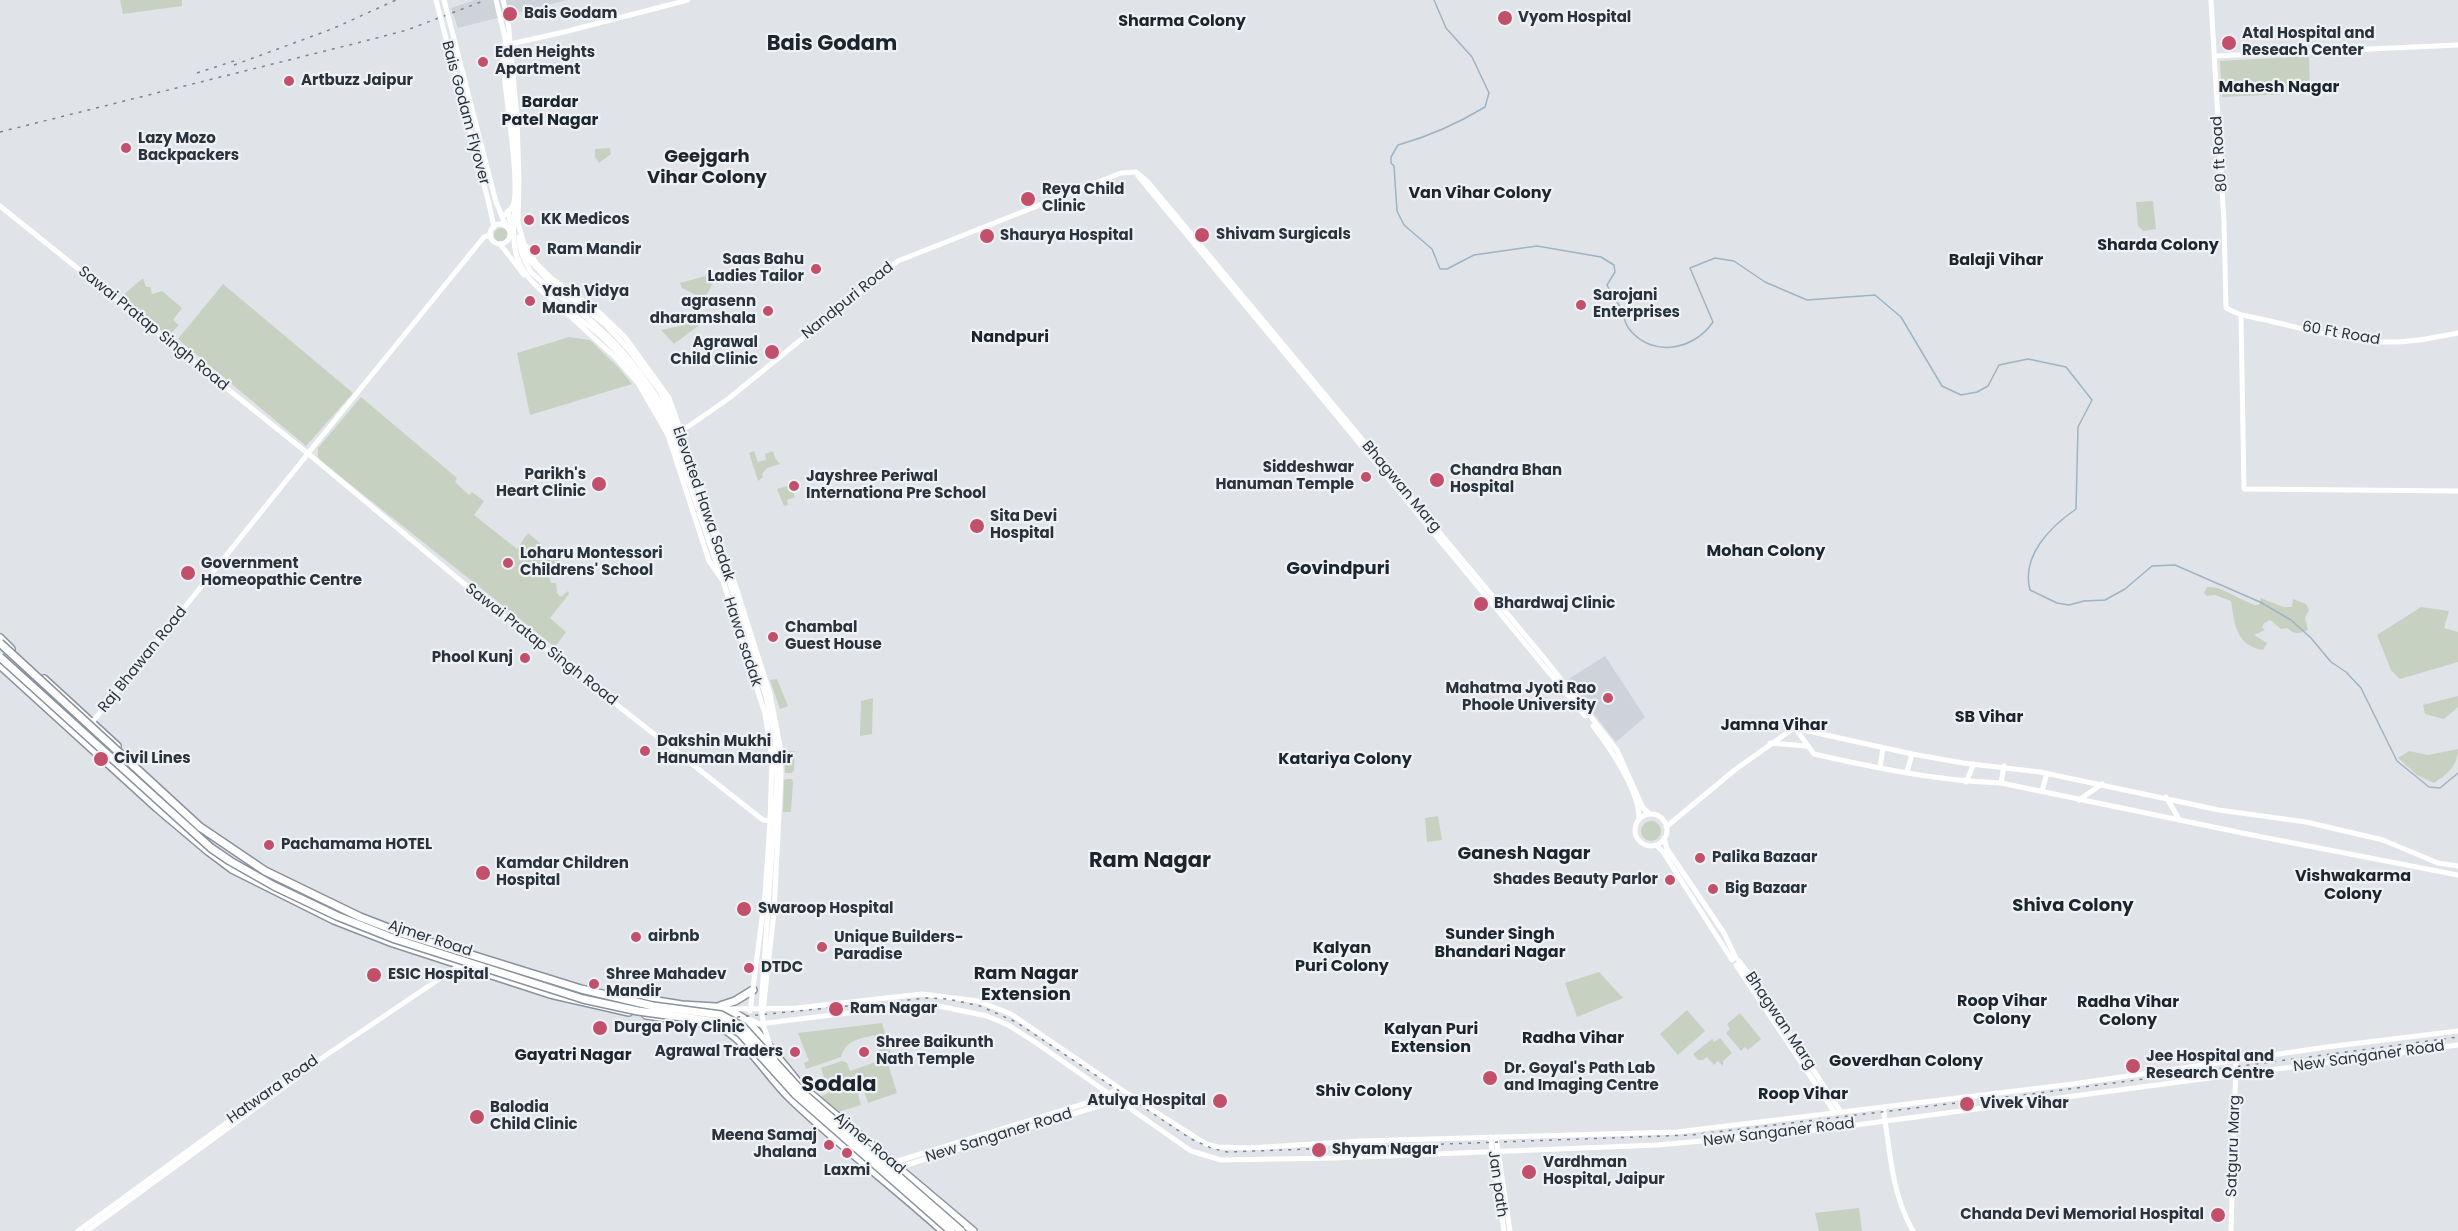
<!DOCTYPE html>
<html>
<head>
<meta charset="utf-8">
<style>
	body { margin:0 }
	canvas { display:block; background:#e0e3e7 }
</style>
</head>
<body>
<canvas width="2458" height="1231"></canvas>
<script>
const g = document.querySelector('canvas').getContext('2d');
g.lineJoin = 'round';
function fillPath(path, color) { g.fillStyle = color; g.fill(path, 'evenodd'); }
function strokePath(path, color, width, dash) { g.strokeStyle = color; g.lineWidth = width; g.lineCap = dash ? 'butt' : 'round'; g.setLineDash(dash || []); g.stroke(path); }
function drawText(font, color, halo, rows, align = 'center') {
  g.font = font + ' Poppins,sans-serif'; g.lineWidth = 4.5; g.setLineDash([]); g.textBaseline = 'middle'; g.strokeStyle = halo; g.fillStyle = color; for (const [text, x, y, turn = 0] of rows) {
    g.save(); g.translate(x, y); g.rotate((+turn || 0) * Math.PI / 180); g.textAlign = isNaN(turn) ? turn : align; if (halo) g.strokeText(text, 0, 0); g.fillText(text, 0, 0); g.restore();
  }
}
const built = new Path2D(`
	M474 0H567L458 28 451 8Z
	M1605 656 1645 717 1616 742 1567 680Z`);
const green = new Path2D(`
	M120 0H182V6L123 14Z
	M2309 56 2310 93 2222 97 2220 61Z
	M610 148 611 154 599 163 595 157V149Z
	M2153 201 2156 229 2144 231 2138 226 2136 202Z
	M494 235a7 7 0 1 1 14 0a7 7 0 1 1-14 0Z
	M709 275 714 281 707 294 700 297 682 288 680 283Z
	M143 278 146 287H150L152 294 162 291 182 308 173 320 179 325 168 336 121 297Z
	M223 284 353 393 306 446 178 339Z
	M706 320 674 344 661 330Z
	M569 337 590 340 619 368 632 384 530 415 517 353Z
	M361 397 457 478 455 482 469 495 472 492 484 501 474 515 517 549 528 533 560 560 548 572 551 583H556L557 593 561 597 568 591 569 594 550 618 566 632 555 647 321 461 318 457V448Z
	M754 451 758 462 766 460 765 454 773 451 775 458 780 464 767 468 762 474 763 477 758 481 749 453Z
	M790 485 795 497 787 500 788 505 784 506 777 489Z
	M2207 587 2218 588 2254 605H2259L2261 598 2283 607H2292L2293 599 2306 604 2309 610 2305 618 2308 630C2299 634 2295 635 2287 628L2281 629 2270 620 2264 623 2262 628 2265 630 2254 635 2267 643 2263 650C2236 645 2235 626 2231 601L2215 595 2207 596 2204 593Z
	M2421 607 2449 611 2444 628 2458 632V662L2400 679 2391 670 2377 635Z
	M777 679 788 706 780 709 770 680Z
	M2458 696V707L2444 719 2425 714 2423 705Z
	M873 698 872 734 860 736 861 701Z
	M2458 749C2458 765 2448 774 2434 783L2417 775 2398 758 2409 751 2428 755Z
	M784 751H795L794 770 792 773H785Z
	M787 779H792L793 782 791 812H783L784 780Z
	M1438 816 1442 840 1427 842 1425 818Z
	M1641 831a10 10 0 1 1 20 0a10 10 0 1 1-20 0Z
	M1599 972 1623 998 1577 1017 1565 983Z
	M1687 1010 1705 1031 1678 1055 1660 1034Z
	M1740 1013 1761 1039 1748 1050 1745 1047 1741 1051 1726 1033 1730 1029 1727 1024Z
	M882 1023 893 1061 888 1064 897 1093 868 1103 864 1091 858 1093 861 1105 835 1113 816 1098 829 1093 821 1068 842 1061 847 1063 850 1071 882 1060 874 1035C857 1040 847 1039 841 1057L806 1069 804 1063 809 1061 798 1033Z
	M1720 1038 1732 1053 1723 1061V1066L1718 1061 1714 1065 1707 1057 1703 1060H1698L1693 1054 1712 1039 1714 1042Z
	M1859 1208 1862 1231H1819L1815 1213Z`);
const stream = new Path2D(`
	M1434 0 1446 28 1472 57 1489 93 1485 107C1457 124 1430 136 1398 145L1391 157V163L1394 166 1397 211 1404 225 1432 249 1440 269H1447L1474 255 1537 246 1601 257 1614 265 1615 272 1607 285C1611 293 1617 301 1621 309 1624 316 1625 325 1630 330 1653 358 1694 350 1713 322L1690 268 1715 258 1734 261 1765 282 1807 300 1875 295 1901 317 1942 386 1961 395 1977 392 1988 386 1999 365 2028 359 2066 367 2092 400 2078 427 2076 509C2050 527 2021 556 2030 590L2057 603 2069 605 2084 601 2105 600 2125 589 2152 566 2175 565 2260 602 2291 620 2311 638 2331 662 2346 672 2361 688 2397 761 2429 787 2440 788 2458 773`);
const secondary = new Path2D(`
	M2211 0 2224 222 2226 308 2241 315C2287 323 2334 340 2381 342 2407 343 2432 338 2458 333
	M2214 56 2458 45
	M1136 172 1148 182 1545 659 1617 750 1643 808 1650 814
	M1138 176 1585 716
	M496 202 506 226
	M489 204 494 227
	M0 206 306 452
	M508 211 512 231
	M502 217C505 214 510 211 512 207 523 192 501 73 502 46L564 32 688 0
	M490 234a10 10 0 1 1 20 0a10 10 0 1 1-20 0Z
	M500 244 524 275
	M526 246 536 263 551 278 599 312 625 337 669 398 733 578 770 694 780 746 781 775 774 912 763 1011
	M562 309 616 358 638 383 668 435 709 561 723 581 765 714 772 758 770 821 765 895 750 1011
	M2241 315 2244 489 2458 491
	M663 407 675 433
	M669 435 689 426 728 399 898 261 1121 173 1136 172
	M309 452 484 237 491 235
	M310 455 475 593 763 820 772 821
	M688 479 720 574
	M1593 726C1610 748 1640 792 1639 819
	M1795 728 1814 754C1876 768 1938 781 2001 783L2252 835 2458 875
	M82 735 306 456
	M1770 743 1806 746
	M1880 767 1883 748
	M1907 772 1912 754
	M1966 782 1974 764
	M2001 783 2004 766
	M2042 791 2047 773
	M2166 797 2179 819
	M2079 800 2102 784
	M1635 830a16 16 0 1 1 32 0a16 16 0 1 1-32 0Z
	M1666 827 1736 769 1794 728 1912 754 1963 763 2040 772 2219 810 2306 822 2383 840 2438 863 2458 866
	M1664 838 1667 849 1724 933 1736 958
	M1656 845 1663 852 1732 960
	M1739 961 1762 992 1841 1112
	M1736 965 1835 1113
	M728 1009 797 1008 922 994 978 1001 1011 1014 1131 1096 1206 1144 1218 1147 1249 1148 1361 1141 1677 1132 2073 1084 2327 1047 2458 1031
	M749 1019 759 1024 767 1023 913 1005H934L987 1016 1008 1025 1035 1042 1191 1151 1221 1160 1335 1158 1657 1145 1803 1132 2458 1045
	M1883 1107C1890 1149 1891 1193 1913 1231
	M1490 1137 1504 1231
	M1496 1137 1510 1231
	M891 1163 1100 1099 1119 1088
	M897 1170 903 1166 1112 1102 1116 1095
	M78 1231 295 1073 301 1072 463 963
	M87 1231 298 1077 301 1072
	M2231 1231 2236 1060`);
const highway = new Path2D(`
	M0 638 11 649
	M0 665 157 808 208 851 232 869 334 920 393 943 550 994 629 1012
	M44 679 117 746
	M619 995 682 1005 715 1007 726 1009 736 1014 749 1022 800 1085 973 1231
	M720 1006 735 1001 753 990
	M646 1015 717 1025C748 1040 766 1075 791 1099 839 1145 893 1186 943 1231`);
const rail = new Path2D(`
	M234 65 332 29 396 0
	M197 73 240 59
	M0 132 349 45 407 30 486 0
	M0 647 212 838 265 874 363 921 529 977 589 994 652 1008 724 1017H738L927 998 948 999 980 1006 1016 1022 1191 1139 1211 1148 1227 1152 1691 1135 2039 1093 2458 1037`);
const secondaryBridge = new Path2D(`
	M436 0 489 204
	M444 0 496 202
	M496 0 505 38 515 155
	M503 0 508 20 517 118 519 181 518 223 528 258 548 280 605 324 629 350 660 391 677 427 711 524 766 696 775 739 777 780 761 1007 764 1027 775 1060
	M515 206C513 223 512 241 517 257 528 291 574 312 600 335 610 344 620 355 629 365 657 398 674 438 688 479
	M519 237C519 250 524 260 531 272 552 292 577 308 599 328 625 351 645 378 663 407`);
const highwayBridge = new Path2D(`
	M0 643 200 827 265 871 360 917 404 934 581 989 653 1006 721 1015 743 1027 805 1095 961 1231
	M0 657 211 848 230 861 274 886 337 916 395 939 583 999 638 1011 718 1022 729 1026 740 1033 795 1094 951 1231`);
const markers = [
	[510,14,8,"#c2506b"],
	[1505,18,8,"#c2506b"],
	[2229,43,8,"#c2506b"],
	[483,62,6,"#c2506b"],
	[289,81,6,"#c2506b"],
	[126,148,6,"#c2506b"],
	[1028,199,8,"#c2506b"],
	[529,220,6,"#c2506b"],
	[1202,235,8,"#c2506b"],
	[987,236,8,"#c2506b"],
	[535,250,6,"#c2506b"],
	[816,269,6,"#c2506b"],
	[530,301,6,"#c2506b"],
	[1581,305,6,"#c2506b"],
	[768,311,6,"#c2506b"],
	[772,352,8,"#c2506b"],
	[1366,477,6,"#c2506b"],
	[1437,480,8,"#c2506b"],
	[599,484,8,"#c2506b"],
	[794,486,6,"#c2506b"],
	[977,526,8,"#c2506b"],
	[508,563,6,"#c2506b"],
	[188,573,8,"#c2506b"],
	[1481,604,8,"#c2506b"],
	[773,637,6,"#c2506b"],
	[525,658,6,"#c2506b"],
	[1608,698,6,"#c2506b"],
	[645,751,6,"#c2506b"],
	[101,759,8,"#c2506b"],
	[269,845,6,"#c2506b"],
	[1700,858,6,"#c2506b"],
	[483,873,8,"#c2506b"],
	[1670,880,6,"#c2506b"],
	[1713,889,6,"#c2506b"],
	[744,909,8,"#c2506b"],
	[636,937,6,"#c2506b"],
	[822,947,6,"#c2506b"],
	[749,968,6,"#c2506b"],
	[374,975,8,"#c2506b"],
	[594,984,6,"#c2506b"],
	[836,1009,8,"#c2506b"],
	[600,1028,8,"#c2506b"],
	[795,1052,6,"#c2506b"],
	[864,1052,6,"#c2506b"],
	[2133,1066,8,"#c2506b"],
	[1490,1078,8,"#c2506b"],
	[1220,1101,8,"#c2506b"],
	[1967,1104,8,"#c2506b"],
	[477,1117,8,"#c2506b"],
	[829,1145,6,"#c2506b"],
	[1319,1150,8,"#c2506b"],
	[847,1153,6,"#c2506b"],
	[1529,1172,8,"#c2506b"],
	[2218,1215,8,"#c2506b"]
];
const poiNames = [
	["Bais Godam",524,14],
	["Vyom Hospital",1518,18],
	["Atal Hospital and",2242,34],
	["Reseach Center",2242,51],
	["Eden Heights",495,53],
	["Apartment",495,70],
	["Artbuzz Jaipur",301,81],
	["Lazy Mozo",138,139],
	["Backpackers",138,156],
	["Reya Child",1042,190],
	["Clinic",1042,207],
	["KK Medicos",541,220],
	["Shivam Surgicals",1216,235],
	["Shaurya Hospital",1000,236],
	["Ram Mandir",547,250],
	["Saas Bahu",804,260,"right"],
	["Ladies Tailor",804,277,"right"],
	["Yash Vidya",542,292],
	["Mandir",542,309],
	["Sarojani",1593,296],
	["Enterprises",1593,313],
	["agrasenn",756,302,"right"],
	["dharamshala",756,319,"right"],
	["Agrawal",758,343,"right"],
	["Child Clinic",758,360,"right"],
	["Siddeshwar",1354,468,"right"],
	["Hanuman Temple",1354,485,"right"],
	["Chandra Bhan",1450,471],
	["Hospital",1450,488],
	["Parikh's",586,475,"right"],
	["Heart Clinic",586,492,"right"],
	["Jayshree Periwal",806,477],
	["Internationa Pre School",806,494],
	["Sita Devi",990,517],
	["Hospital",990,534],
	["Loharu Montessori",520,554],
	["Childrens' School",520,571],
	["Government",201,564],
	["Homeopathic Centre",201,581],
	["Bhardwaj Clinic",1494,604],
	["Chambal",785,628],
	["Guest House",785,645],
	["Phool Kunj",513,658,"right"],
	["Mahatma Jyoti Rao",1596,689,"right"],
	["Phoole University",1596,706,"right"],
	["Dakshin Mukhi",657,742],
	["Hanuman Mandir",657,759],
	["Civil Lines",114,759],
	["Pachamama HOTEL",281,845],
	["Palika Bazaar",1712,858],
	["Kamdar Children",496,864],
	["Hospital",496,881],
	["Shades Beauty Parlor",1658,880,"right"],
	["Big Bazaar",1725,889],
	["Swaroop Hospital",758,909],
	["airbnb",648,937],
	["Unique Builders-",834,938],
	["Paradise",834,955],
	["DTDC",761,968],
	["ESIC Hospital",388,975],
	["Shree Mahadev",606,975],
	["Mandir",606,992],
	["Ram Nagar",850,1009],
	["Durga Poly Clinic",614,1028],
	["Shree Baikunth",876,1043],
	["Nath Temple",876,1060],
	["Agrawal Traders",783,1052,"right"],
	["Jee Hospital and",2146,1057],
	["Research Centre",2146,1074],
	["Dr. Goyal's Path Lab",1504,1069],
	["and Imaging Centre",1504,1086],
	["Atulya Hospital",1206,1101,"right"],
	["Vivek Vihar",1980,1104],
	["Balodia",490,1108],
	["Child Clinic",490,1125],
	["Meena Samaj",817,1136,"right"],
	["Jhalana",817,1153,"right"],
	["Shyam Nagar",1332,1150],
	["Vardhman",1543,1163],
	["Hospital, Jaipur",1543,1180],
	["Laxmi",847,1171,"center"],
	["Chanda Devi Memorial Hospital",2204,1215,"right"]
];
const streetNames = [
	["Bais Godam Flyover",465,113,75],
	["80 ft Road",2220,154,-94],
	["Nandpuri Road",848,301,-39],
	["Sawai Pratap Singh Road",153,329,39],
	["60 Ft Road",2341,334,10],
	["Bhagwan Marg",1401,487,50],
	["Elevated Hawa Sadak",703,504,71],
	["Hawa sadak",742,642,72],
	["Sawai Pratap Singh Road",541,645,38],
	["Raj Bhawan Road",143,660,-51],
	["Ajmer Road",430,939,18],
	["Bhagwan Marg",1780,1021,56],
	["New Sanganer Road",2369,1057,-8],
	["Hatwara Road",273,1090,-35],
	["New Sanganer Road",1779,1133,-7],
	["New Sanganer Road",999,1136,-17],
	["Ajmer Road",869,1144,40],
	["Satguru Marg",2234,1146,-88],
	["Jan path",1497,1184,82]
];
const neighbourhoodNames = [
	["Sharma Colony",1182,22],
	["Mahesh Nagar",2279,88],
	["Bardar",550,103],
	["Patel Nagar",550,121],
	["Van Vihar Colony",1480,194],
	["Sharda Colony",2158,246],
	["Balaji Vihar",1996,261],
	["Nandpuri",1010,338],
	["Mohan Colony",1766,552],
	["SB Vihar",1989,718],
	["Jamna Vihar",1774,726],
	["Katariya Colony",1345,760],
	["Vishwakarma",2353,877],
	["Colony",2353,895],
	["Sunder Singh",1500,935],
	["Bhandari Nagar",1500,953],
	["Kalyan",1342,949],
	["Puri Colony",1342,967],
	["Roop Vihar",2002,1002],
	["Colony",2002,1020],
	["Radha Vihar",2128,1003],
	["Colony",2128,1021],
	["Kalyan Puri",1431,1030],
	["Extension",1431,1048],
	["Radha Vihar",1573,1039],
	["Gayatri Nagar",573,1056],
	["Goverdhan Colony",1906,1062],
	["Shiv Colony",1364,1092],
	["Roop Vihar",1803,1095]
];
const quarterNames = [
	["Geejgarh",707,157],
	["Vihar Colony",707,178],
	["Govindpuri",1338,569],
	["Ganesh Nagar",1524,854],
	["Shiva Colony",2073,906],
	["Ram Nagar",1026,974],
	["Extension",1026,995]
];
const districtNames = [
	["Bais Godam",832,45],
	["Ram Nagar",1150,862],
	["Sodala",839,1086]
];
fillPath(built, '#ced3d9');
fillPath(green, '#c7d1c2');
strokePath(stream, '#9eb4c4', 1.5);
strokePath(highway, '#89929d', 10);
strokePath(secondary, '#fff', 5);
strokePath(highway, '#fff', 7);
strokePath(rail, '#7b8490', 1.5, [3, 6]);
strokePath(highwayBridge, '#89929d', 10, []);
strokePath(secondaryBridge, '#fff', 5);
strokePath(highwayBridge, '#fff', 7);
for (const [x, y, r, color] of markers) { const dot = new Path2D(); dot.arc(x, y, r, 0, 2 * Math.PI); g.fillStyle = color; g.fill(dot); strokePath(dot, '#eff2f5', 2); }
drawText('bold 15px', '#2a333d', '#eff2f5', poiNames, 'left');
drawText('15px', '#2a333d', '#eff2f5', streetNames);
drawText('bold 16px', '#1c242e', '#eff2f5', neighbourhoodNames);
drawText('bold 18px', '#1c242e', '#eff2f5', quarterNames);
drawText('bold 21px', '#1c242e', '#eff2f5', districtNames);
</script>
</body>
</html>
